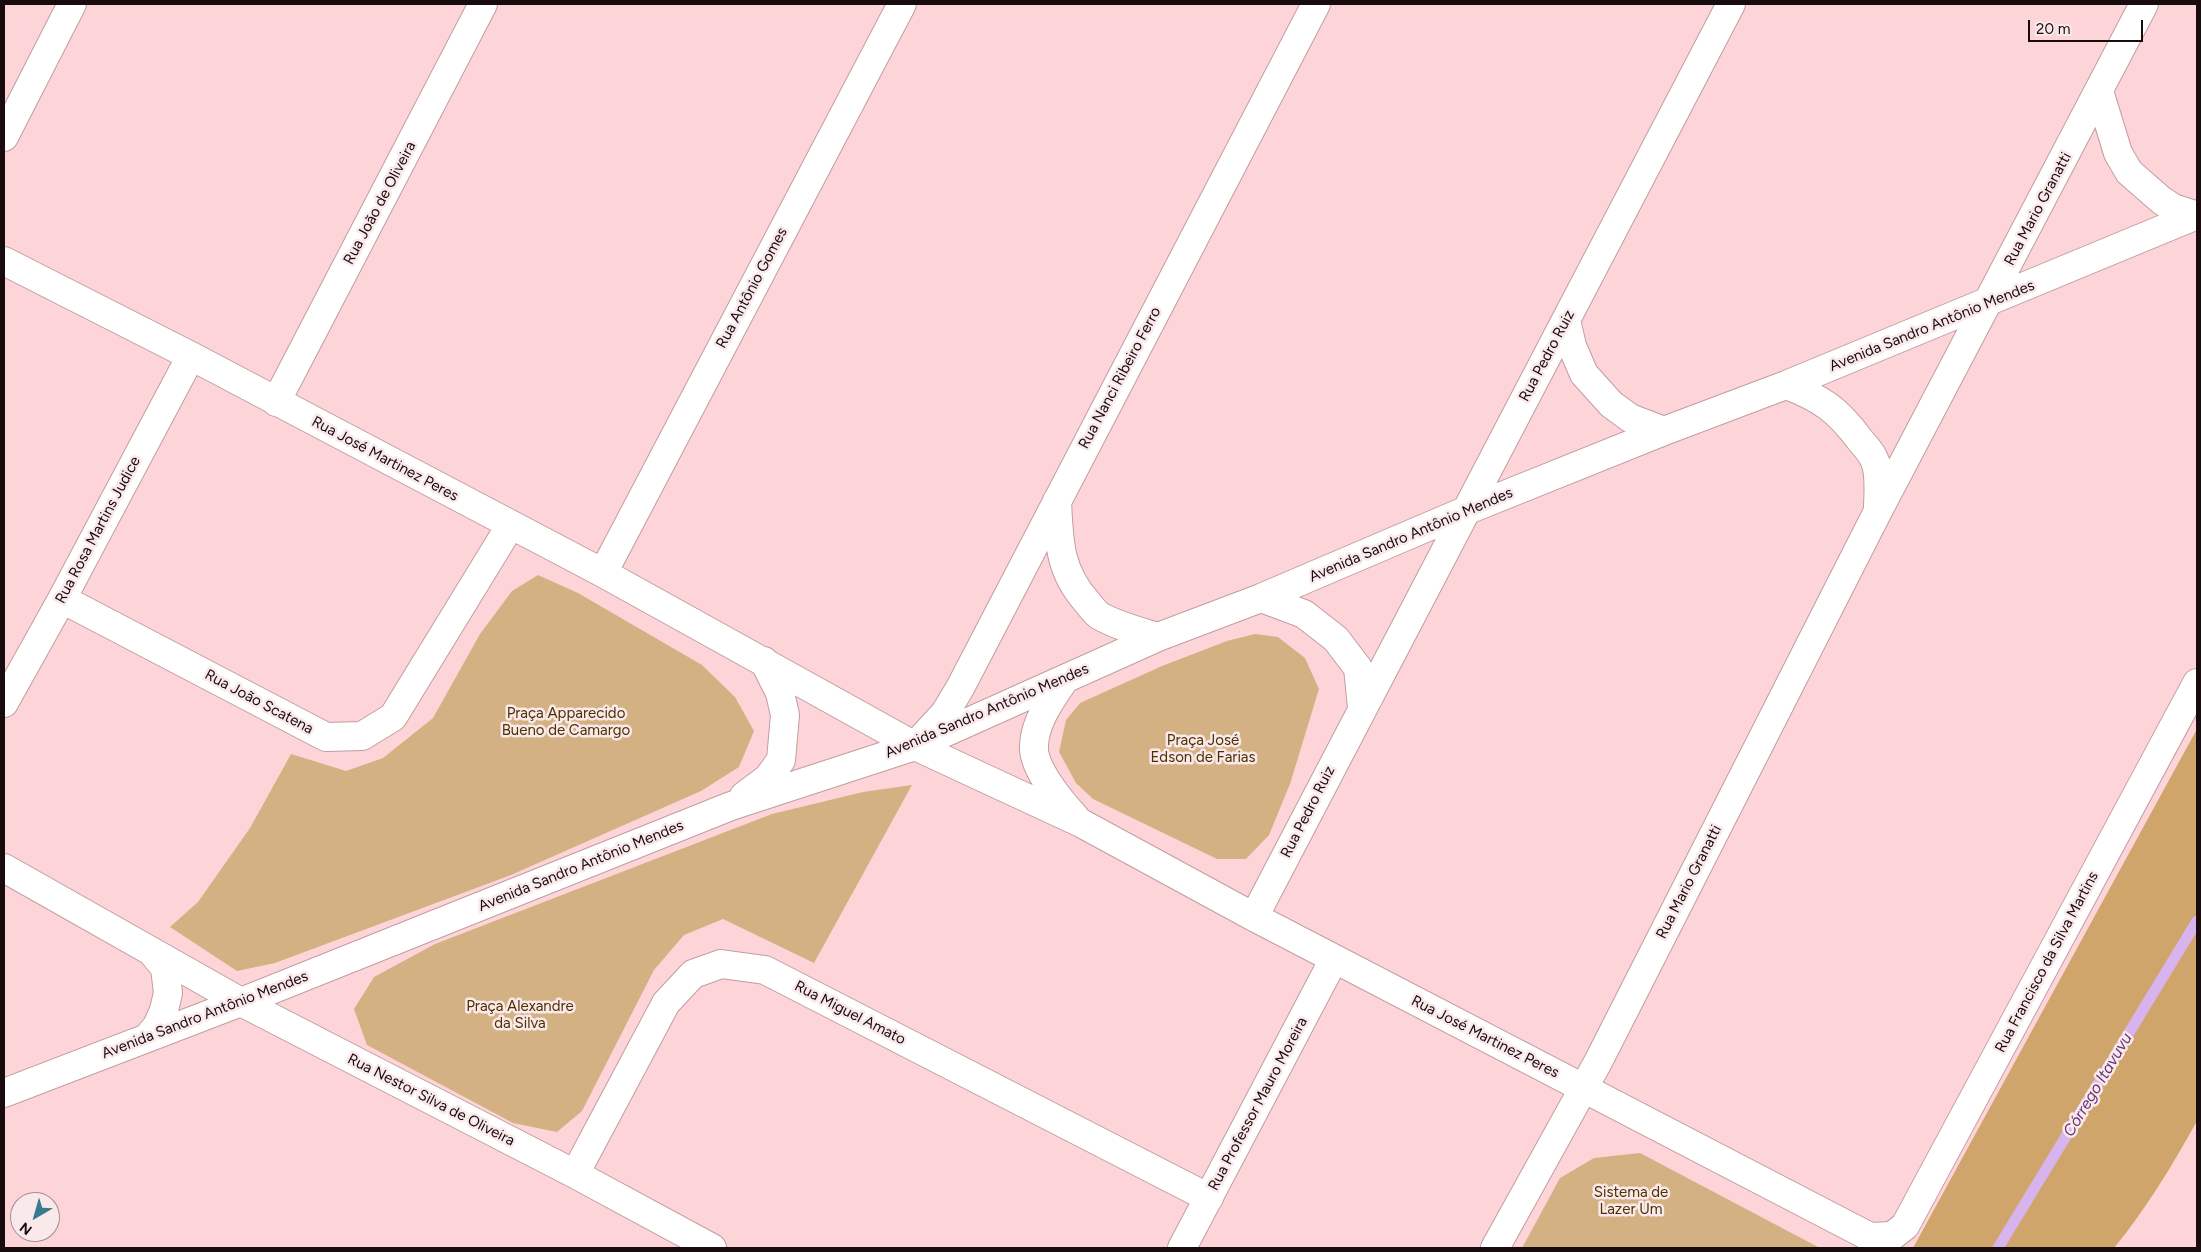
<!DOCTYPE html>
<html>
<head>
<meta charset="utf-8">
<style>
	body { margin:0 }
	#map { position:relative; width:2201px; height:1252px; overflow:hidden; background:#fdd5d8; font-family:Figtree,sans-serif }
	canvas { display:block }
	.frame { position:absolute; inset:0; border:5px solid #180b0d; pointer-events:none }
	.north { position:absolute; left:10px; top:1192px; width:50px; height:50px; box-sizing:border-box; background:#fae9ea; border:1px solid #a09092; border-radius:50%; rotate:218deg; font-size:14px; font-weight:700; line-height:20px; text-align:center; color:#180b0d }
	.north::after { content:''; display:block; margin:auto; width:18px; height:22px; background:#3a7a8e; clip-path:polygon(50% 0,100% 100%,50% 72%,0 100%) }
	.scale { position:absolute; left:2028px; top:20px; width:115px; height:22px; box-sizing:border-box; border:2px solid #180b0d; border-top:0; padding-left:6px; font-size:15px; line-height:18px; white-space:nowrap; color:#180b0d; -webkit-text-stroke:4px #fae9ea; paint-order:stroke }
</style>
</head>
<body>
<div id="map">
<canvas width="2201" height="1252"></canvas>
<div class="frame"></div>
<div class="north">N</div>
<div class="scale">20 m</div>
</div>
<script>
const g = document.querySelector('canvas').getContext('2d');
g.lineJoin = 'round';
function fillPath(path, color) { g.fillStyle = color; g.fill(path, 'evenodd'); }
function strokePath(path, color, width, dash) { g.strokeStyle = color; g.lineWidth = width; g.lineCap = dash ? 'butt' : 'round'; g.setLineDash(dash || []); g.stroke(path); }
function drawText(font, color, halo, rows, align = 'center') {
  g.font = font + ' Figtree,sans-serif'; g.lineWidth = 5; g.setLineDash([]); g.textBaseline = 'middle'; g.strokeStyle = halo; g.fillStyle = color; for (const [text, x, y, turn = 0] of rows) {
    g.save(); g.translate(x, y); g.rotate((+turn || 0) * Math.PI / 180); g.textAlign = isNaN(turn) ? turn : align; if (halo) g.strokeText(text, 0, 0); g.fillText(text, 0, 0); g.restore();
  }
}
const green = new Path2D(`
	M538 575 578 593 702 665 735 697 754 731 739 767 701 791 511 875 275 963 237 971 170 927 198 902 250 828 291 754 346 771 383 758 433 718 480 634 512 591Z
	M1255 634 1278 637 1305 658 1319 689 1290 784 1269 835 1246 859H1217L1093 799 1076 783 1059 752 1066 720 1080 703 1162 666 1227 641Z
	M912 785 814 963 723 919 684 935 654 970 582 1111 557 1132 513 1123 367 1045 354 1009 374 977 435 944 772 814 863 792Z
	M1640 1153 1820 1248H1522L1560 1178 1594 1158Z`);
const forest = new Path2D(`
	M2197 729V1121C2172 1166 2146 1209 2114 1248H1913Z`);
const stream = new Path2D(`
	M1998 1248 2197 921`);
const street = new Path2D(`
	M2099 91 2118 153 2129 172 2161 200 2173 208 2195 215
	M4 137 72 4
	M4 261 191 356 603 573 915 746 1081 823 1254 917 1870 1237 1892 1236 1905 1226 2197 683
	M1566 320 1572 346 1584 374 1611 404 1630 418 1664 431
	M1786 385C1821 398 1838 410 1860 440 1865 446 1871 452 1874 459 1881 473 1878 494 1878 509
	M276 402 483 4
	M1057 501C1059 541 1059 571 1087 602 1091 607 1095 613 1100 616 1118 626 1138 631 1158 637
	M603 573 902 4
	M1261 598 1304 614 1336 639 1358 668 1362 707
	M62 599 326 737 362 736 393 717 510 526
	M1065 679C1052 698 1035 721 1034 745 1032 767 1060 801 1075 817
	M4 703 62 599 191 356
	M921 739 945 713 960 688 1316 4
	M744 796 768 778 781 760 785 715 780 693 764 661
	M4 868 241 1002 575 1174 712 1248
	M1254 917 1731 4
	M147 1038 157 1026 164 1010 168 993 165 968 151 951
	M4 1093 241 1002 731 806 915 746 1158 637 1261 598 1465 511 1664 431 1786 385 2197 215
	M575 1174 666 1003 693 974 721 964 765 970 1209 1198
	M1182 1248 1334 959
	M1495 1248 1598 1062 1877 513 2144 4`);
const streetNames = [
	["Rua João de Oliveira",380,203,-62],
	["Rua Mario Granatti",2038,209,-62],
	["Rua Antônio Gomes",752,288,-62],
	["Avenida Sandro Antônio Mendes",1932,326,-22],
	["Rua Pedro Ruiz",1547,356,-62],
	["Rua Nanci Ribeiro Ferro",1120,378,-62],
	["Rua José Martinez Peres",385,459,28],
	["Rua Rosa Martins Judice",98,530,-62],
	["Avenida Sandro Antônio Mendes",1411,535,-23],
	["Rua João Scatena",259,702,28],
	["Avenida Sandro Antônio Mendes",987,711,-23],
	["Rua Pedro Ruiz",1308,812,-63],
	["Avenida Sandro Antônio Mendes",581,866,-22],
	["Rua Mario Granatti",1689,882,-63],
	["Rua Francisco da Silva Martins",2047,962,-62],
	["Rua Miguel Amato",850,1013,27],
	["Avenida Sandro Antônio Mendes",205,1015,-21],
	["Rua José Martinez Peres",1485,1037,27],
	["Rua Nestor Silva de Oliveira",431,1100,27],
	["Rua Professor Mauro Moreira",1258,1104,-62]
];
const parkNames = [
	["Praça Apparecido",566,714],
	["Bueno de Camargo",566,731],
	["Praça José",1203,741],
	["Edson de Farias",1203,758],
	["Praça Alexandre",520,1007],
	["da Silva",520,1024],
	["Sistema de",1631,1193],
	["Lazer Um",1631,1210]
];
const waterNames = [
	["Córrego Itavuvu",2098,1085,-59]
];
fillPath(green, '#d4b183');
fillPath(forest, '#d0a56b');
strokePath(stream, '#d8b4ef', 11);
strokePath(street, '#c19d9f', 30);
strokePath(street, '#fff', 28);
drawText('15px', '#180b0d', '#fae9ea', streetNames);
drawText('15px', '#4d3000', '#fae9ea', parkNames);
drawText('italic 16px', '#61347a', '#fae9ea', waterNames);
</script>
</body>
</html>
